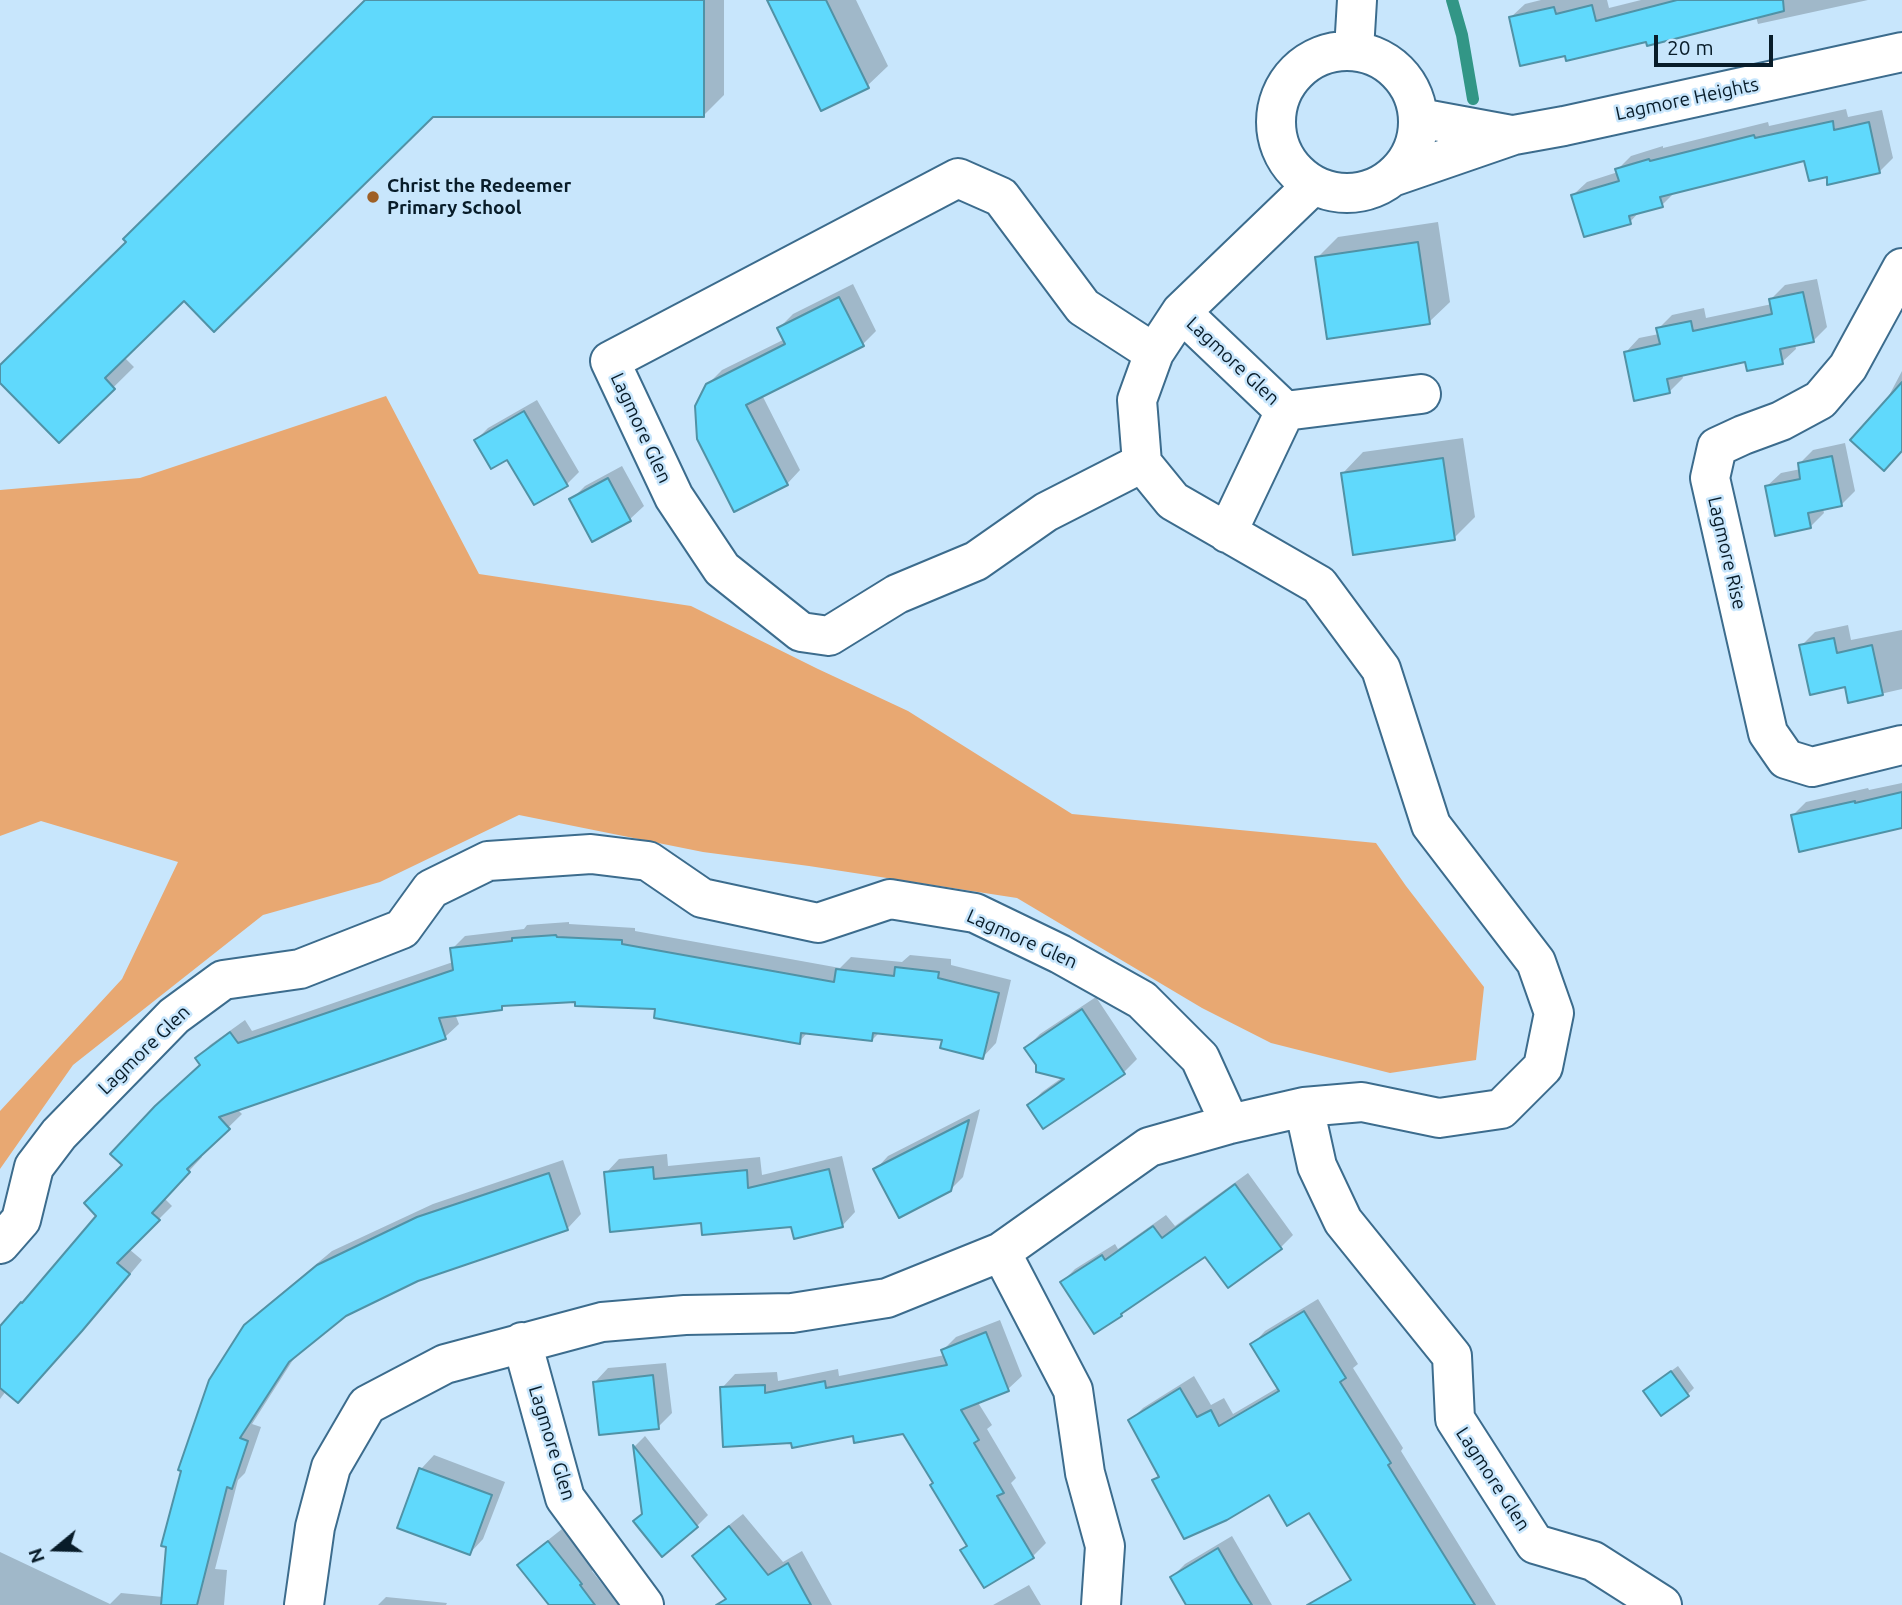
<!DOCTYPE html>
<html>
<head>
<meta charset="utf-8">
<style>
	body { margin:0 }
	#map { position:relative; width:1902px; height:1605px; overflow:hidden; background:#c8e6fc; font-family:Ubuntu,sans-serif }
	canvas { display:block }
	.north { position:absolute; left:21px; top:1514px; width:70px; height:70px; -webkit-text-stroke:5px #c8e6fc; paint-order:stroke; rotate:251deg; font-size:19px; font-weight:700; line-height:28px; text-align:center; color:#081c29 }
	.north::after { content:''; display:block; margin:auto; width:24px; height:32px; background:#081c29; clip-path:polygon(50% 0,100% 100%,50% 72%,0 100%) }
	.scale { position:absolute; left:1654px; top:35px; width:119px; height:32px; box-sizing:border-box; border:4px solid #081c29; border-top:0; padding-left:9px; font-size:21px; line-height:24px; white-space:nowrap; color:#081c29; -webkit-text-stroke:5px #c8e6fc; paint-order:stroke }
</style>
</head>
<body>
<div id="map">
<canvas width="1902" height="1605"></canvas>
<div class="north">N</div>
<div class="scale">20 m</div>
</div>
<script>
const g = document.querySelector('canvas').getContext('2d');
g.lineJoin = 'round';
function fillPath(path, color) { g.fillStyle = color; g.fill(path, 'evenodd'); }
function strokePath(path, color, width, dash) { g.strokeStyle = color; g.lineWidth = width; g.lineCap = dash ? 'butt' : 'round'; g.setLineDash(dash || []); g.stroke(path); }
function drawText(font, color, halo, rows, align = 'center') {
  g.font = font + ' Ubuntu,sans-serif'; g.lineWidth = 5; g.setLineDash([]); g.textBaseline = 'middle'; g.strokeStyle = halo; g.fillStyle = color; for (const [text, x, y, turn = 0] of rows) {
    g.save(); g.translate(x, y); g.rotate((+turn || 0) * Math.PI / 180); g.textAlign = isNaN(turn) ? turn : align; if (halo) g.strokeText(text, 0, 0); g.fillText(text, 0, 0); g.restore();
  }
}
const green = new Path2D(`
	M386 396 479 574 691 606 818 669 908 711 1072 814 1376 843 1406 886 1484 987 1476 1060 1390 1073 1271 1043 1202 1008 1017 898 809 866 703 852 519 815 380 882 263 915 73 1065 0 1169V1111L122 979 178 862 41 821 0 836V490L140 478Z`);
const shadow = new Path2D(`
	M368 0H724V95L704 115H432L184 298 124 357 134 367 59 441 0 380V367L128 241Z
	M769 0H856L888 66 867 86Z
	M1541 0H1607L1609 8 1641 0H1868L1758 24 1756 17 1648 40 1567 54 1511 17 1525 4Z
	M1846 109 1848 117 1882 110 1893 158 1879 172 1828 175 1805 159 1676 191 1662 205 1640 211 1630 222 1573 195 1587 182 1618 172 1617 170 1631 156 1663 146V148L1768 122 1769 126Z
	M1438 222 1450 302 1429 322 1317 258 1338 237Z
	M1817 279 1827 327 1813 341 1795 344 1796 349 1782 362 1746 360 1682 374 1683 378 1669 392 1626 352 1639 338 1659 334 1658 329 1672 315 1704 308 1706 318 1772 304 1771 299 1785 285Z
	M853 284 876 331 863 344 762 395 800 470 787 484 707 385 722 370 785 339 779 328 793 314Z
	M1902 371V450L1884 405Z
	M537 400 579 472 567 484 534 503 508 457 476 440 488 428Z
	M1463 438 1475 517 1454 538 1343 473 1363 452Z
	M1845 443 1855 491 1841 505 1823 509 1824 513 1810 527 1767 486 1781 473 1801 469 1800 463 1813 450Z
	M622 466 644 506 630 519 593 539 572 499 585 486Z
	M1848 625 1851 640 1902 630V689L1850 701 1846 685 1801 646 1815 632Z
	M1902 783V828L1792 816 1806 802 1868 788 1869 790Z
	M569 922V924L635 928V931L840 968 851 957 902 962 910 955 951 959V965L1011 980 996 1043 983 1057 944 1039 880 1032 872 1040 808 1032 799 1042 657 1008 577 1000 505 1004 501 1009 455 1014 459 1024 445 1037 237 1109 242 1114 200 1155 202 1157 164 1198 172 1206 129 1249 142 1260 95 1316 31 1387 6 1391 0 1399V1329L99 1216 125 1165 202 1065 197 1058 210 1045 245 1020 252 1031 453 962 452 949 465 936 524 929 527 925Z
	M1096 997 1137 1059 1124 1072 1029 1105 1042 1092 1063 1077 1038 1065 1026 1048 1040 1034Z
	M980 1109 963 1177 950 1190 876 1169 888 1156Z
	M667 1154 668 1166 760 1157 762 1175 842 1156 855 1212 842 1226 703 1221 606 1173 619 1159Z
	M563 1160 581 1214 568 1228 417 1279 345 1314 298 1352 252 1424 261 1427 245 1473 238 1480 215 1569 227 1570 224 1605H0V1552L110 1604 121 1593 163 1597 246 1326 260 1311 332 1251 433 1204Z
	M1248 1173 1293 1235 1281 1247 1228 1286 1206 1255 1129 1306 1121 1315 1062 1282 1075 1269 1115 1244 1118 1249 1166 1215 1175 1226Z
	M1318 1299 1358 1364 1353 1368 1403 1448 1401 1451 1496 1605H1406L1309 1510 1269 1493 1154 1481 1160 1475 1130 1421 1143 1408 1194 1376 1211 1405 1224 1398 1233 1414 1279 1387 1252 1345 1265 1331Z
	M1000 1320 1022 1376 1008 1389 977 1401 992 1425 987 1429 1016 1478 1011 1483 1046 1543 1033 1556 962 1551 968 1545 935 1483 904 1432 854 1434 792 1441 722 1388 735 1374 777 1372 778 1381 838 1369 839 1376 945 1355 943 1350 956 1337Z
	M666 1363 672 1413 658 1427 595 1382 608 1368Z
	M1678 1366 1694 1388 1688 1394 1652 1385Z
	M645 1436 708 1515 697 1526 643 1513 635 1446Z
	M434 1455 505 1482 483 1539 470 1553 421 1469Z
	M743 1514 783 1562 802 1551 832 1605H742L694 1556 708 1542Z
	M562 1529 594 1569 592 1571 619 1605H551L519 1566 533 1552Z
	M1232 1536 1272 1605H1188L1172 1577 1185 1564Z
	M1029 1585 1041 1605H993Z
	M386 1597 447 1603 446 1605H378Z`);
const stream = new Path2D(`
	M1452 0 1462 35 1473 99`);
const building = new Path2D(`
	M365 0H704V117H433L214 332 184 301 105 378 115 389 59 443 0 383V365L126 242 123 239Z
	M767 0H826L869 88 821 111Z
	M1677 0H1783L1784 11 1647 46 1646 42 1566 61 1565 56 1520 66 1509 17 1554 7 1556 14 1592 5 1596 21Z
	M1833 121 1834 130 1869 122 1880 173 1827 185V177L1809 181 1804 161 1660 197 1663 207 1629 216 1631 224 1584 237 1571 195 1619 181 1615 169 1649 159 1650 161 1754 135 1755 138Z
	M1418 242 1430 324 1327 339 1315 257Z
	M1803 292 1814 342 1780 349 1783 364 1747 371 1745 362 1667 379 1670 393 1634 401 1624 352 1660 344 1656 328 1691 321 1693 331 1772 314 1769 299Z
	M839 297 864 346 746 405 788 485 734 512 697 439 695 406 706 384 785 344 777 328Z
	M1902 382V451L1884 471 1850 440Z
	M524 411 568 486 534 505 507 460 491 469 474 440Z
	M1832 456 1842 506 1808 513 1811 528 1775 536 1765 486 1800 479 1798 463Z
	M1443 458 1455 540 1353 555 1341 473Z
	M608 478 631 521 592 542 569 499Z
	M1834 638 1837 653 1872 645 1883 695 1848 703 1845 687 1810 695 1799 645Z
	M1902 792V828L1799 852 1791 815 1855 801V803Z
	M556 935 557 937 622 940V944L834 982 836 969 894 976 895 967 939 972 938 978 999 993 983 1059 940 1048 942 1040 873 1033 872 1041 801 1033 800 1044 654 1018 655 1009 575 1006V1002L502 1006V1010L439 1018 446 1039 219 1117 230 1129 187 1169 190 1172 152 1213 160 1220 117 1263 130 1274 82 1331 18 1403 0 1388V1326L21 1302 22 1303 96 1216 84 1203 122 1165 110 1154 155 1106 200 1065 195 1058 230 1032 238 1043 453 970 450 948 512 941V938Z
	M1082 1009 1125 1074 1043 1129 1027 1105 1064 1079 1036 1072V1065L1024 1048Z
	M969 1120 951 1191 899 1218 873 1169Z
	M653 1167 654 1179 747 1170 748 1188 829 1169 843 1227 794 1239 791 1227 702 1235 701 1223 610 1232 604 1172Z
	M549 1173 568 1230 418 1281 346 1316 289 1362 240 1438 248 1441 232 1489 227 1487 197 1605H161L166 1547 161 1546 181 1471 178 1470 209 1380 244 1325 317 1265 417 1217Z
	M1235 1184 1282 1249 1228 1288 1205 1257 1121 1314 1122 1316 1094 1334 1060 1282 1102 1255 1105 1260 1153 1226 1162 1238Z
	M1304 1311 1346 1378 1340 1382 1391 1463 1388 1465 1475 1605H1307L1351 1580 1309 1513 1287 1526 1269 1495 1227 1520 1184 1539 1152 1480 1159 1477 1128 1420 1180 1388 1197 1417 1211 1410 1219 1426 1279 1391 1250 1344Z
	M986 1332 1009 1391 961 1410 979 1440 974 1443 1004 1493 997 1496 1034 1558 984 1588 960 1550 967 1546 930 1485 933 1483 903 1434 854 1443 853 1436 792 1448 791 1443 723 1447 720 1387 765 1385V1393L825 1381 826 1388 947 1365 941 1350Z
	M1671 1371 1689 1396 1661 1416 1643 1391Z
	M653 1375 659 1429 599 1435 593 1382Z
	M633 1445 698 1527 662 1557 633 1521 642 1514Z
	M419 1468 492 1495 470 1555 397 1528Z
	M729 1526 768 1575 788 1563 811 1605H716L726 1599 692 1556Z
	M548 1541 582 1584 580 1585 595 1605H549L517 1565Z
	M1218 1548 1237 1581 1252 1605H1186L1170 1577Z`);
const minor = new Path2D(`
	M1354 50 1357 0
	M1276 122a71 71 0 1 1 142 0a71 71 0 1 1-142 0Z
	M1419 118 1511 135
	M1395 176 1514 135 1564 126 1902 52
	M1902 268 1848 367 1820 400 1781 421 1743 435 1717 447 1710 478 1768 733 1786 759 1812 767 1902 745
	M1181 312 1285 411 1421 394
	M1142 463 1046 512 976 561 897 594 829 636 801 632 722 569 674 497 610 361 958 178 1001 197 1083 307 1154 353
	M1227 533 1285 411
	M1304 1107 1317 1166 1343 1221 1452 1356 1455 1419 1535 1544 1593 1561 1662 1605
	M0 1244 21 1220 34 1167 59 1134 174 1016 223 980 300 969 402 929 431 889 488 861 591 854 648 861 702 898 818 923 890 899 975 913 1060 954 1142 1000 1200 1058 1230 1124
	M1001 1252 1073 1390 1085 1473 1105 1546 1101 1605
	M522 1342 565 1498 644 1605
	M304 1605 315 1527 331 1467 367 1405 445 1364 602 1322 685 1315 792 1313 887 1298 1001 1252 1149 1147 1230 1124 1304 1107 1362 1102 1439 1118 1501 1109 1543 1067 1554 1013 1536 962 1431 825 1381 669 1319 585 1173 501 1142 463 1137 400 1154 353 1181 312 1313 185`);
const markers = [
	[373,197,7,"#9e6026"]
];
const streetNames = [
	["Lagmore Heights",1687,99,-12],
	["Lagmore Glen",1233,361,43],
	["Lagmore Glen",641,428,65],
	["Lagmore Rise",1727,553,77],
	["Lagmore Glen",1022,939,24],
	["Lagmore Glen",144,1050,-44],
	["Lagmore Glen",552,1443,73],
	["Lagmore Glen",1493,1479,57]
];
const poiNames = [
	["Christ the Redeemer",387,186],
	["Primary School",387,208]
];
fillPath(green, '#e8a872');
fillPath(shadow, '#0003');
strokePath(stream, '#329686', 12);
fillPath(building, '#60d9fc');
strokePath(building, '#5092a6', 2);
strokePath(minor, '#3c6c8d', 42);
strokePath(minor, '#fff', 38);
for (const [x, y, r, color] of markers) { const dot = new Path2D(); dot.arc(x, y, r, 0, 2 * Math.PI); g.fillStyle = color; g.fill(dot); strokePath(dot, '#c8e6fc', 2.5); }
drawText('19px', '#081c29', '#c8e6fc', streetNames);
drawText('bold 19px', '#081c29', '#c8e6fc', poiNames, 'left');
</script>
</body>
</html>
